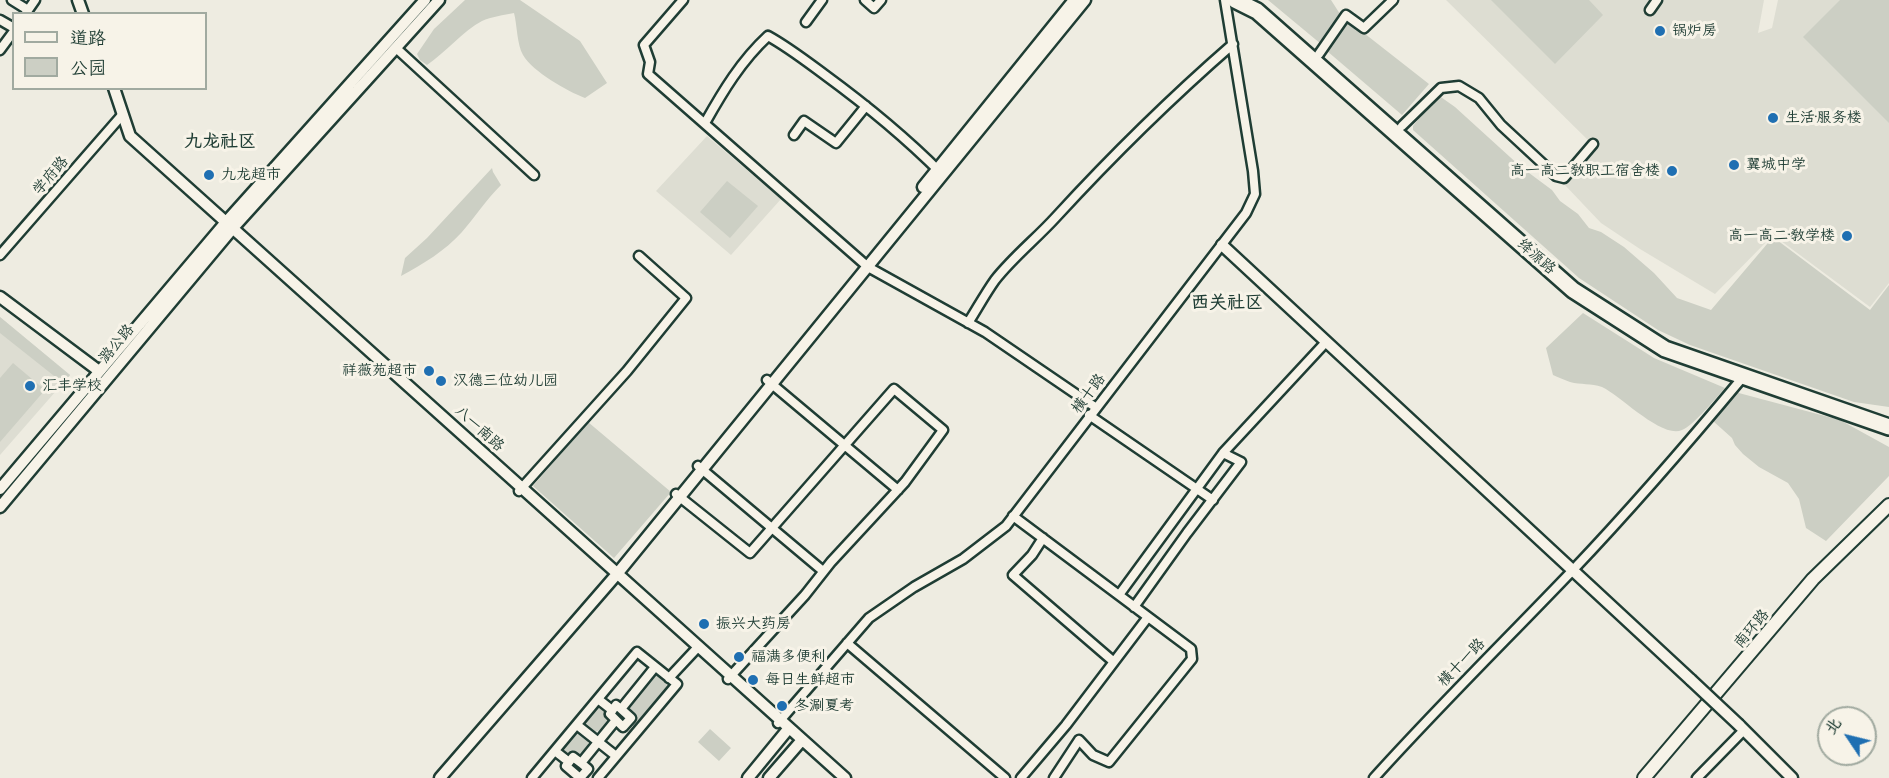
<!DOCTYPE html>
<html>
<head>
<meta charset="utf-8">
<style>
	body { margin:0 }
	#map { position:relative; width:1889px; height:778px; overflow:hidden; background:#eeece1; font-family:"Balsamiq Sans","LXGW WenKai TC",sans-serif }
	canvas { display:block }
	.legend { position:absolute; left:12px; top:12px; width:195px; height:78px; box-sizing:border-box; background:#f7f3e8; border:2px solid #a1aaa0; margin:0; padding:8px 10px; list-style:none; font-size:18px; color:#1f3d34 }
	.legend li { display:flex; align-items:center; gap:12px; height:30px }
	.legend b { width:30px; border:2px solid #a1aaa0 }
	.north { position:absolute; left:1817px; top:706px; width:60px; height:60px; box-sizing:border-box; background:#f7f3e8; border:2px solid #a1aaa0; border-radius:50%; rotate:305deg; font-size:16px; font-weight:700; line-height:24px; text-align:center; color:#1f3d34 }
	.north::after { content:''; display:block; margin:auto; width:21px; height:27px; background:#1f6fb2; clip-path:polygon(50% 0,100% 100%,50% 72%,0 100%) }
</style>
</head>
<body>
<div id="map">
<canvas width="1889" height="778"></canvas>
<ul class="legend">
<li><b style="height:8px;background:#f7f3e8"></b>道路</li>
<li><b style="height:16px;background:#cccfc4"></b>公园</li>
</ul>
<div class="north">北</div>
</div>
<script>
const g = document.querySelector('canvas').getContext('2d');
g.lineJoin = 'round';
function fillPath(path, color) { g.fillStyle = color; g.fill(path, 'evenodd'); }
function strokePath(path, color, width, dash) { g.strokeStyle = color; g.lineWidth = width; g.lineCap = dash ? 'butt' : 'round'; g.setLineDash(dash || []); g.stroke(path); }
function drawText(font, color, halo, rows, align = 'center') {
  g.font = font + ' "Balsamiq Sans","LXGW WenKai TC",sans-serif'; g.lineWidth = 6; g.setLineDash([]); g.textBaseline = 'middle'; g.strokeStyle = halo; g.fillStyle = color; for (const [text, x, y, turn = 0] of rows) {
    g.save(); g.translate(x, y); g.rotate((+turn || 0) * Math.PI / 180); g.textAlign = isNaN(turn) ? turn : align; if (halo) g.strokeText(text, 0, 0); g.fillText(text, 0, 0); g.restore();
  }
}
const built = new Path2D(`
	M1446 0H1764L1758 33 1772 28 1778 0H1889V283L1870 307 1773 235 1715 294 1640 249 1601 223 1563 183 1595 147Z
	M707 136 781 199 731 255 656 191Z
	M0 317 70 375 0 455Z`);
const green = new Path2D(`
	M465 0H520L580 41 607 83 585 98C567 91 533 72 523 55 517 45 517 24 514 13 504 15 491 17 482 21 464 30 445 53 427 65L420 60 417 54 434 29Z
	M1268 0H1331L1340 14V17L1321 44Z
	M1491 0H1589L1603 15 1555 64Z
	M1840 0H1889V123L1803 37Z
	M1346 19 1429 84 1402 115 1327 51 1331 41Z
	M1438 95 1455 107 1521 167 1552 190 1560 201 1578 214 1589 228 1601 232 1624 247 1654 273 1677 298 1711 310 1773 237 1870 310 1889 285V407L1854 402 1690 345 1658 330 1579 278 1413 130V126Z
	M492 168 493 172 501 185C486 200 475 217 462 232 445 251 423 264 401 276L405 258 427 238Z
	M727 181 758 206 730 238 700 212Z
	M1583 313 1654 358 1725 388C1716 398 1693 426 1682 430 1662 439 1621 396 1602 387 1591 383 1581 385 1570 382 1564 380 1558 377 1553 375L1546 348Z
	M0 317 70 375 63 383 0 333Z
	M13 363 45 390 0 442V378Z
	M1735 392 1840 420 1889 447V476L1826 541 1806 528 1799 499 1788 483 1759 467 1743 454 1735 445 1732 438 1713 421Z
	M588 422 671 492 614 558 533 486Z
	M653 671 672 687 637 729 629 723 624 709Z
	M598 701 614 719 605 732 600 730 591 734 579 724Z
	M577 726 588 735V744L591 749 581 761 569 760 557 750Z
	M710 729 731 748 719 761 698 742Z`);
const street = new Path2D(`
	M12 0 28 10
	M683 0 644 45 650 62 648 74 868 267 985 332 1095 407
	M865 0 874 8 881 0
	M1650 10 1657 0
	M26 13 35 0
	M0 20 14 28
	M806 22 822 0
	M396 48 534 175
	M0 50 14 31
	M1319 54 1346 15 1364 28 1393 0
	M705 123C723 91 741 61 768 36 788 47 806 61 825 75 866 105 905 137 941 173
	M1402 126 1441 88 1459 86 1479 98 1501 125 1556 176 1564 178 1593 144
	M794 135 804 121 836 143 866 106
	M0 255 123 114
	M968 323C977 309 985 294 995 280 1013 257 1036 239 1056 217 1112 156 1171 98 1233 44
	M627 371 686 298 639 256
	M767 380 898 490
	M1089 415 1213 500
	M698 466 823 571
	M519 491 627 371
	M676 494 750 553 894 389 943 430 905 482 831 562 805 595 728 679
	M1013 516 1191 649 1192 659 1109 762 1093 755 1079 740 1054 778
	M1043 538 1032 555 1013 575 1114 662
	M1119 595 1223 453
	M1134 607 1187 533 1241 462 1223 453 1326 342
	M847 643 1005 778
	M669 678 698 647
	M598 699 612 710
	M616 720 623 727 631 718 621 709
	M778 723 869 618 914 587 963 559 1006 526 1246 213 1255 194 1253 171 1225 0
	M577 725 616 756
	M555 751 569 762
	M581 763 588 769 580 778 566 766 573 757 581 763 616 720 610 714 616 705 621 709 655 667
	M532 778 637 652 677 684 598 778
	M1021 778 1066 725 1148 617
	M1374 778C1438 707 1506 640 1572 571 1631 509 1688 443 1743 377
	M1697 778 1744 730`);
const secondary = new Path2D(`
	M78 0 83 14
	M114 88 130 136 845 778
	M923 187 1074 0
	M1222 245 1691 680
	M0 297 99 371
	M0 489 226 222 425 0
	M0 507 233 228 439 0
	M1739 725 1792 778
	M440 778 617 574 1085 0
	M748 778 789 728
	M769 778 802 740`);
const primary = new Path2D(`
	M1644 778 1813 579 1889 505`);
const highway = new Path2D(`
	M1235 0 1257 11 1573 290 1665 349 1889 427`);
const secondaryBridge = new Path2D(`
	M1691 680 1739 725`);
const markers = [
	[1660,31,6,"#1f6fb2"],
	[1773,118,6,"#1f6fb2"],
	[1734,165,6,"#1f6fb2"],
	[1672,171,6,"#1f6fb2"],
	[209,175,6,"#1f6fb2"],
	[1847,236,6,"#1f6fb2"],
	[429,371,6,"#1f6fb2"],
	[441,381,6,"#1f6fb2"],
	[30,386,6,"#1f6fb2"],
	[704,624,6,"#1f6fb2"],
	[739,657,6,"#1f6fb2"],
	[753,680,6,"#1f6fb2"],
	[782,706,6,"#1f6fb2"]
];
const poiNames = [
	["锅炉房",1672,31],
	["生活·服务楼",1785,118],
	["翼城中学",1746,165],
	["高一高二教职工宿舍楼",1660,171,"right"],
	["九龙超市",221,175],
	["高一高二·教学楼",1835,236,"right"],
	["祥薇苑超市",417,371,"right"],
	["汉德三位幼儿园",453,381],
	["汇丰学校",42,386],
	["振兴大药房",716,624],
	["福满多便利",751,657],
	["每日生鲜超市",765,680],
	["冬涮夏考",794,706]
];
const streetNames = [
	["学府路",51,176,-49],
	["绛源路",1536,257,41],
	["潞公路",117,344,-50],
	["横十路",1089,394,-53],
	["八一南路",479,429,42],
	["南环路",1752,629,-50],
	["横十一路",1462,663,-46]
];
const quarterNames = [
	["九龙社区",220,142],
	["西关社区",1227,303]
];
fillPath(built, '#ddddd2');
fillPath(green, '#cccfc4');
strokePath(street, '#1f3d34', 13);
strokePath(secondary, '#1f3d34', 15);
strokePath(primary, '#1f3d34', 16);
strokePath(highway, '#1f3d34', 20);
strokePath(street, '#f7f3e8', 8);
strokePath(secondary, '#f7f3e8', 10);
strokePath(primary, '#f7f3e8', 12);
strokePath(highway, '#f7f3e8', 15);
strokePath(secondaryBridge, '#1f3d34', 15, []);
strokePath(secondaryBridge, '#f7f3e8', 10);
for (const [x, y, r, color] of markers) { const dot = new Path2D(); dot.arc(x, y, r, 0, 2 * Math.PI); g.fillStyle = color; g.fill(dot); strokePath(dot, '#f7f3e8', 2); }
drawText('15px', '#1f3d34', '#f7f3e8', poiNames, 'left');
drawText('15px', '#1f3d34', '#f7f3e8', streetNames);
drawText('bold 18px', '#1f3d34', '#f7f3e8', quarterNames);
</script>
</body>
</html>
